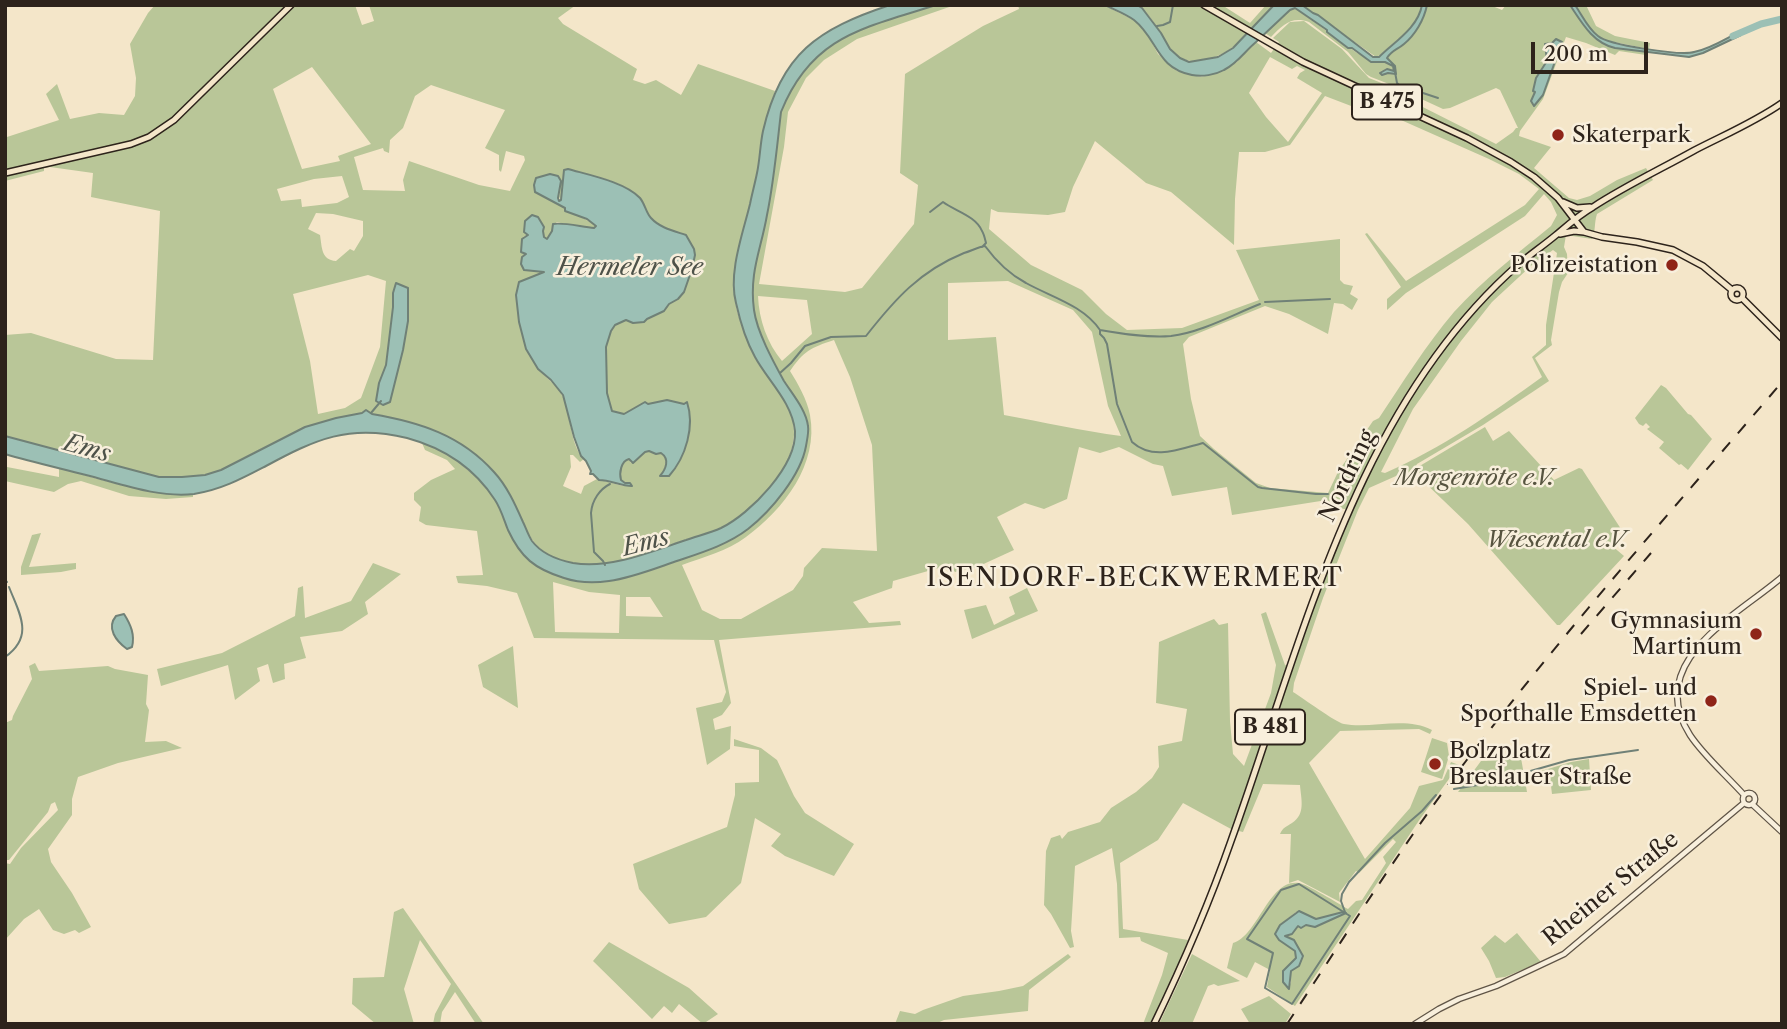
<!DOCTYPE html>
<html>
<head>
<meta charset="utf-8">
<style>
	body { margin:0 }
	#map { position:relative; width:1787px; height:1029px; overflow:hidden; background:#f4e6c9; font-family:"Libre Caslon Text",serif }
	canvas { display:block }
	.frame { position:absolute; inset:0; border:7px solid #2d231b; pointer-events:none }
	.scale { position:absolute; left:1531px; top:42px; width:117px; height:32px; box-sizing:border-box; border:4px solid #2d231b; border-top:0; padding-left:9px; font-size:21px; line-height:24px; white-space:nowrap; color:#2d231b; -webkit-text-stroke:5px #f8efdc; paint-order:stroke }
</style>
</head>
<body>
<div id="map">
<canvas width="1787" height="1029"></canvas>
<div class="frame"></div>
<div class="scale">200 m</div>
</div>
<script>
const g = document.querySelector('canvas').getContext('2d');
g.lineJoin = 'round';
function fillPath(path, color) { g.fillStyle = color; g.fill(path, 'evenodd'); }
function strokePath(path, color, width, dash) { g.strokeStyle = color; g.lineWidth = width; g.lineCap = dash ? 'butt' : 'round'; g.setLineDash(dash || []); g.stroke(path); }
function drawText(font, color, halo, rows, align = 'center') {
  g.font = font + ' "Libre Caslon Text",serif'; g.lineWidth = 5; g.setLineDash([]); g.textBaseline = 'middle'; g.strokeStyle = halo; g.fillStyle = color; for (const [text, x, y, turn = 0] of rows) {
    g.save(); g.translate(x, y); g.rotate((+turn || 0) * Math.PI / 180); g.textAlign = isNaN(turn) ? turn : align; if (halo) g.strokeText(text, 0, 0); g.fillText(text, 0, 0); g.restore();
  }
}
const green = new Path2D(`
	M155 5H355L362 25 374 21 369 5H576L558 18 563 24 637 69 633 80 645 84 656 80 681 95 698 64 775 91C771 105 765 120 763 135 760 148 760 161 757 174 749 214 732 255 735 296 735 309 741 323 745 335 748 342 750 349 754 356 767 381 796 404 794 435 791 475 756 507 724 526 712 534 695 537 681 541 642 555 596 575 555 558 527 546 523 519 510 495 481 442 424 421 368 414 359 413 349 416 340 417 308 424 280 439 251 454 241 460 232 466 221 470 202 478 180 477 159 477L5 436V335L31 333 116 359 153 360 160 211 91 197 93 173 50 167 44 168V171L5 181V136L7 137 59 120 46 94 57 84 70 119 99 113 124 115 135 96 136 78 130 44 148 13ZM312 67 371 144 338 156 340 161 302 169 273 89ZM431 85 505 110 485 148 499 155V170L501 172 506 151 524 156 525 160 510 191 479 185 409 161 403 180 405 191 363 190 354 157 383 148 384 151 389 153 390 140 403 128 415 96ZM564 171C586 173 626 181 641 199 644 203 646 209 648 214 655 227 673 231 686 235L677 299 669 304 664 311 641 323 626 320 615 325 612 328 606 347 607 399 612 411 624 414 645 402 648 404C659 401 673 399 684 404L687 402C688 429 689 443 676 468L664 471 667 458 661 453 656 454 647 451 631 463 629 459 625 460 621 467V480L632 486H623L597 479 584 486 581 494 563 486 571 467 570 455H573L580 462 584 459C570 446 571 414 563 397 558 385 545 378 538 368 521 347 519 320 516 295L545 272 524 270 522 257 526 253H522L523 237 528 235 524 231 525 221 542 230 544 238 547 239 552 231V226L557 222 573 226 595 228 596 225 573 213H570L565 211V208L535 192 561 181 559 197 561 200ZM342 176 349 197 337 203 302 207 301 199 281 201 277 189 314 179ZM316 213 333 214 363 221V236L354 251 350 249 336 261C321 260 322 247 320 235L308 229ZM368 275 386 281 380 347 361 398 345 408 318 414 310 361 293 294ZM393 293 408 321 403 350 390 402 376 401 379 383 386 365 393 307Z
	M936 5H955L857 39 824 60 806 78 788 112 784 147 759 284 845 292 862 288 914 224 918 185 900 173 905 74 983 26 1019 9 1018 5H1104L1136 21 1149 37 1158 54 1177 71 1201 77 1223 71 1237 62 1250 46 1256 42 1271 53 1279 42 1273 38 1290 22 1304 21 1342 49 1369 78 1389 86V84L1371 77 1366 74 1348 52 1309 22C1291 16 1283 25 1271 37L1265 33 1290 10 1295 8 1357 53C1368 58 1375 65 1387 62L1393 66 1394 71 1384 70 1385 73H1394L1395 66 1387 58C1391 50 1397 49 1404 44 1415 35 1424 20 1427 5H1490L1502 10 1506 5H1570C1598 47 1599 44 1647 52L1646 55 1619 51 1615 55 1586 43 1566 37 1543 99 1520 131 1519 136 1551 147 1534 168 1569 198 1577 200 1590 196 1617 180 1646 168 1653 180 1597 214C1594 223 1596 230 1592 239L1566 235 1564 247 1567 254 1568 273 1562 282 1559 292 1551 340 1552 345 1535 358 1549 381 1483 425 1417 464 1412 473 1405 472 1369 488 1358 510 1323 598 1294 683 1293 692C1303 698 1335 722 1344 724 1371 729 1406 716 1432 730L1430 734 1419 729 1340 731 1309 763 1365 859 1410 808 1419 786 1443 780 1451 762 1459 765 1420 819 1295 1006 1267 987 1270 970 1255 962 1247 978 1227 968 1233 943C1258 936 1269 878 1299 883 1307 884 1339 904 1348 909L1356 901 1362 900 1386 863 1383 857 1396 842 1393 839 1359 873 1356 871 1339 893 1340 902 1298 880 1289 883 1291 834H1280C1283 827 1286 827 1292 823 1306 814 1301 799 1300 785L1263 784 1243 832 1231 829 1183 803 1158 840 1120 863 1123 929 1188 940 1172 979 1150 1024H1143L1162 975 1168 953 1141 941 1140 937 1119 938 1117 884 1112 848 1075 866 1071 931 1074 947 1070 948 1051 914 1044 905 1046 851 1051 838 1060 835 1062 839 1068 832 1100 822 1111 808 1136 792 1152 778 1159 767 1158 746 1182 741 1187 709 1156 703 1159 642 1214 619 1219 625 1228 623 1230 721 1233 754 1244 766 1271 693 1276 665 1261 614 1266 612 1285 665 1292 667 1330 562 1352 510 1330 507 1327 500 1232 515 1227 487 1172 496 1163 466 1153 464 1119 447 1100 453 1079 447 1067 499 1044 509 1025 503 997 517 1014 550 977 567 955 572 949 565 893 581 892 588 853 602 869 623 900 621 901 625 719 640 731 703 722 715 713 719 715 730 731 726 730 749 707 765 696 708 722 702 726 692 714 640 534 638 517 593 487 586 458 583 456 576 483 575 477 531 426 525 419 521 421 507 414 500V493L431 480 455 469 447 460 425 450 422 443 440 450 457 461 481 481 497 503 509 532 547 571 565 579 582 582 609 581 635 575 703 552 734 538 748 529 763 516 778 499 798 468 801 407 784 380 767 349 754 314 752 283 756 256 767 216 781 112C812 35 865 28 936 5ZM1270 57 1292 69 1297 66 1305 70 1300 73 1297 78 1322 93 1288 142 1266 117 1249 93ZM1496 88 1500 90 1518 128H1516L1513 132 1496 144 1401 96 1404 91 1443 109 1450 108ZM1325 96 1359 109 1392 116 1489 159 1519 174 1539 189 1525 205 1406 281 1367 233 1365 234 1401 287 1387 299V310L1406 293 1525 216 1544 194 1551 202 1557 215 1551 226C1518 253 1483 280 1454 312 1426 345 1403 382 1379 418L1373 421 1338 472 1328 493 1270 488 1256 483 1214 449 1200 436 1191 399 1183 344 1189 337 1265 306 1289 314 1328 334 1334 303 1343 304 1352 310 1358 299 1350 294 1353 286 1344 284 1340 280V239L1236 250 1259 300 1182 328 1127 330 1106 314 1082 290 1031 265 989 229 991 209 998 212 1048 215 1065 212 1073 187 1095 141 1146 183 1171 192 1234 245 1235 199 1239 152H1265L1290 145ZM1553 250 1557 253 1546 325V345L1532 357 1542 377C1492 413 1442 448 1385 473L1381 472 1413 409 1461 341 1492 302 1532 265ZM1008 281 1073 310 1092 332 1108 406 1121 436C1082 431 1043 422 1004 415L996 337 948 340V283ZM758 296 807 300 812 334 782 361C767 343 759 320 758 296ZM834 340 850 377 872 445 877 551 822 548 804 568 803 576 793 590 741 619H720L702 610 682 565C704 557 727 551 746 537 784 509 819 464 810 415 807 399 798 384 790 371 804 351 810 348 834 340ZM553 582 589 592 620 595 619 633 555 632ZM626 597H650L663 617 626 616ZM1296 912 1316 919 1343 912 1345 914 1315 927 1306 925 1298 926C1295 932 1288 932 1284 937L1303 956 1291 970V984L1283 971 1297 958 1295 951 1279 940 1275 933 1280 925Z
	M1137 5H1222L1250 23 1266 5H1274C1252 29 1232 58 1198 61 1186 62 1177 58 1170 48 1159 34 1153 15 1137 5Z
	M1302 5H1422C1418 24 1403 35 1389 47 1384 51 1381 55 1376 57Z
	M1575 5H1586L1596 26 1615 36 1650 43 1649 49 1604 40 1592 31Z
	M1661 385 1666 388 1688 414 1691 415 1712 439 1688 470 1681 464 1679 465 1659 448 1664 442 1647 429 1650 427 1646 423 1643 426 1639 424 1635 418Z
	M1485 427 1493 441 1509 431 1554 480 1579 468 1582 469 1621 529 1613 533 1611 545 1624 556 1560 625H1557L1468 524 1419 477 1418 467Z
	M7 467 59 477V468C103 480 147 495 193 494V497L166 499 129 496 81 481 68 484 54 492 5 481Z
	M41 533 29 567 76 563V569L61 572 21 575V567L32 535Z
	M373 563 401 574 365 602 368 614 342 631 300 637 306 658 284 664 285 679 273 683 268 664 257 668 260 681 235 700 228 665 161 686 157 669 222 653 295 616 298 588 303 586 305 618 351 601Z
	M1027 588 1038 611 972 639 964 610 986 605 994 625 1015 614 1009 597Z
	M513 646 518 708 483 687 478 665Z
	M35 663 39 671 108 666 115 669 148 675 146 704 149 710 145 742 166 741 182 748 118 763 78 777 72 799V815L48 849 51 862 72 893 91 927 79 933 75 930 64 934 53 930 39 909 24 919 5 940V863L10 864 21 848 58 810 55 802 51 804 48 812 9 860H5V723L12 720 13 716 32 679 29 666Z
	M1432 738 1447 743 1449 756 1442 779 1421 772Z
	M734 739 761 748 777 760 794 796 805 813 854 844 834 876 785 856 771 846 781 834 755 818 741 883 706 917 669 924 639 889 633 864 727 827 735 795V783L759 782V750L734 746Z
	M1521 758 1527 792H1458L1481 761Z
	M1589 759 1591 790 1552 794 1550 778 1539 780 1538 772 1571 762Z
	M403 908 484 1024H476L455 992 442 1012 440 1024H433L435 1014 451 984 420 940 404 989 414 1024H376L352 1004 353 978 384 977 394 912Z
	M1517 933 1541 962 1505 977 1496 978 1489 961 1481 948 1495 935 1505 943Z
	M609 942 689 988 718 1014 703 1024 679 1004 672 1013 664 1006 652 1019 593 961Z
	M1068 954 1071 957 1029 990 1028 1011 944 1020 935 1024H895L900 1011 915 1014 923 1010 963 996 999 991 1023 986Z
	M1192 954 1240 981 1218 986 1214 984 1208 986 1192 1024H1159Z
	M1269 996 1291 1014 1285 1024H1250L1241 1009Z`);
const water = new Path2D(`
	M890 5H936C865 28 812 35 781 112 777 146 774 181 767 215 761 250 749 272 754 310 757 332 773 361 784 381 793 395 806 410 808 426 809 432 807 440 806 446 801 475 771 511 748 529 726 546 697 554 671 563 651 570 630 578 609 581 595 583 579 583 564 578 535 569 521 558 508 530 504 520 501 509 495 500 475 469 444 448 407 438 349 424 316 439 266 466 243 478 221 490 194 494 158 498 121 484 86 475 59 468 32 462 5 454V436L159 477H182L205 475 221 470 305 427 336 418 362 413 366 410 372 414C419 422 461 435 494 472 507 486 515 504 523 522 526 528 528 535 532 541 541 553 558 560 573 563 611 569 650 552 686 540 697 536 710 533 721 528 750 514 797 466 795 431 792 402 768 381 755 357 746 341 740 321 736 303 728 273 743 233 750 204 752 194 755 183 757 173 760 159 760 145 763 131 781 53 818 29 890 5Z
	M1105 5H1137L1142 8 1161 33 1170 49 1180 58 1189 62 1218 57 1233 48 1274 5H1302L1313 13 1318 15 1373 57H1379C1394 42 1418 28 1422 5H1427C1424 20 1415 35 1404 44 1397 50 1392 50 1387 58L1395 66 1396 74 1388 73 1382 75 1380 73 1387 69 1394 71 1393 66 1385 62H1371L1352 48H1348L1327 32V30L1295 8 1290 10 1256 42C1245 51 1238 63 1224 70 1215 75 1202 77 1192 75 1156 68 1158 39 1134 20 1126 14 1115 10 1105 5Z
	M1570 5H1575C1582 15 1588 29 1598 36 1608 45 1681 56 1694 52 1710 49 1725 39 1739 32L1741 35 1703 53 1689 57 1615 48C1593 43 1582 23 1570 5Z
	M1556 39 1562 42 1543 95 1534 106 1531 101 1535 92 1533 91 1536 78 1547 61 1545 44 1552 43Z
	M568 169C589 175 625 182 640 198 645 204 646 213 651 218 660 228 674 231 686 235L694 249 695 255 692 269 684 292 678 299 669 304 664 311 647 319 644 322 633 323 626 320 615 325 611 331 606 347 607 393 612 411 624 414 645 402 648 404 667 400 684 404 687 402C695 426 686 457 669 476H660C666 469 670 459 661 453L656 454 649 451 645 452 633 463 629 459C621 461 619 473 621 480L625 483H630L632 486C620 486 611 480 599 480L593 474H590L591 471 586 461 581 456 574 437 563 395 551 380 538 369 526 349 519 322 516 295 519 282 544 272 524 270 521 264 522 257 526 254 521 252 522 239 528 235 524 232 525 221 532 215 538 217 544 227 543 231 544 237 547 239 552 231 553 224C563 222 582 227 594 228L596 226 587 219 565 211V208L535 192 534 185 536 178 550 174 558 176 561 181 558 198 559 201 561 200 564 170Z
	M396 283 408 288V321L403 350 390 402 383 405 376 401 379 383 386 365 393 307V293Z
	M124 614C131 625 135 635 132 647L127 649C116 641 106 628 116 616Z
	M1299 911 1316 919 1343 912 1346 913 1315 927 1306 925 1301 928 1298 926 1292 934 1285 936 1294 940 1303 956 1299 966 1291 971 1289 989 1283 982V971L1296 958 1295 951 1279 940 1275 934 1280 925Z`);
const stream = new Path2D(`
	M1157 26 1163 25 1170 22 1173 5
	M1395 72 1397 83 1399 85 1438 98
	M930 212 943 202C955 211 976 216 982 231 984 234 985 239 986 243L982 247
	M1265 302 1330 299
	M1100 330V334L1104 338 1107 344 1117 404 1132 442C1153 461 1180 449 1203 443L1258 487 1262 488 1316 494H1328
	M780 373 791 363 805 346 831 337 866 336C895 299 920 271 964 253 971 251 978 247 985 246 996 261 1009 274 1026 283 1051 297 1083 305 1100 330 1123 334 1148 338 1171 336 1202 332 1232 315 1260 304
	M371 413 381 401
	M605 565 603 561 594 552 591 513C592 500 600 489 610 484
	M5 580 7 582
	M5 657C35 636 19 613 9 587
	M1527 772 1569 760 1638 750
	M1454 789 1484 784 1521 774
	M1299 884 1350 916 1292 1004 1265 988 1273 953 1247 939 1281 890Z
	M1345 912 1341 901 1342 894 1349 882 1385 843 1422 811 1436 795`);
const river = new Path2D(`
	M1733 36 1761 24 1782 19`);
const minor = new Path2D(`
	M1743 799a6 6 0 1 1 12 0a6 6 0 1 1-12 0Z
	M1744 795C1727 776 1703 755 1690 735 1643 661 1737 616 1782 577
	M1752 804 1782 832
	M1415 1024 1439 1009 1459 999 1496 986 1564 954 1744 803`);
const major = new Path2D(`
	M1204 5 1303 62 1467 138 1511 162 1534 177 1558 198 1584 232 1602 237 1637 242 1673 250 1703 266 1732 290
	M5 173 131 144 149 137 174 120 291 5
	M1563 202 1577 208 1590 207
	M1560 234 1574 231 1584 232
	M1731 294a6 6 0 1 1 12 0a6 6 0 1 1-12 0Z
	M1742 298 1782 338
	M1154 1024C1183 964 1209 904 1231 841 1302 644 1354 408 1519 264 1531 254 1544 245 1556 235 1568 225 1579 215 1593 207 1625 186 1661 169 1695 150 1724 135 1755 122 1782 103`);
const rail = new Path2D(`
	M1581 634 1651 553
	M1287 1024C1346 935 1402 845 1466 761 1565 630 1675 507 1782 382`);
const markers = [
	[1558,135,7,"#8f2418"],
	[1672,265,7,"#8f2418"],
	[1756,634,7,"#8f2418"],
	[1711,701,7,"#8f2418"],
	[1435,764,7,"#8f2418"]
];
const shields = [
	[1387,102,70],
	[1270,727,70]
];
const shieldNames = [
	["B 475",1387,102],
	["B 481",1270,727]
];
const poiNames = [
	["Skaterpark",1572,135,"left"],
	["Polizeistation",1658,265],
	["Gymnasium",1742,621],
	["Martinum",1742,647],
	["Spiel- und",1697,688],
	["Sporthalle Emsdetten",1697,714],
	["Bolzplatz",1449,751,"left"],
	["Breslauer Straße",1449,777,"left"]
];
const streetNames = [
	["Nordring",1348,476,-64],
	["Rheiner Straße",1611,889,-39]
];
const parkNames = [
	["Morgenröte e.V.",1475,478],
	["Wiesental e.V.",1557,540]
];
const waterNames = [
	["Hermeler See",630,268],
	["Ems",87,449,15],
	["Ems",646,543,-15]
];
const quarterNames = [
	["ISENDORF-BECKWERMERT",1135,578]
];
fillPath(green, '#b9c698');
fillPath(water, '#9cc0b5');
strokePath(water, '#708177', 2);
strokePath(stream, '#708177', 2);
strokePath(river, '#9cc0b5', 7);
strokePath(minor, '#5f5446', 7);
strokePath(major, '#2d231b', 8);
strokePath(minor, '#f8efdc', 4.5);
strokePath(major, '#f4e6c9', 5);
strokePath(rail, '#2d231b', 2, [12, 12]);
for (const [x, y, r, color] of markers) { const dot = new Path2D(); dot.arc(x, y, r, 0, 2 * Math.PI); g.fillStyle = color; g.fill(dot); strokePath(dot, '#f8efdc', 2.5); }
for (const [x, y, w] of shields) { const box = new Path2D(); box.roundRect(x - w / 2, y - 17.5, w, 35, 5); g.fillStyle = '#f8efdc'; g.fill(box); strokePath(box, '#2d231b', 2); }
drawText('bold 21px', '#2d231b', null, shieldNames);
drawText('23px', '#2d231b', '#f8efdc', poiNames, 'right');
drawText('23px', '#2d231b', '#f8efdc', streetNames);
drawText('italic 23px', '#575440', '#f8efdc', parkNames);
drawText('italic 24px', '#4e5249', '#f8efdc', waterNames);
g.letterSpacing = '2px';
drawText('26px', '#2d231b', '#f8efdc', quarterNames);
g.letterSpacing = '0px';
</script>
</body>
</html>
